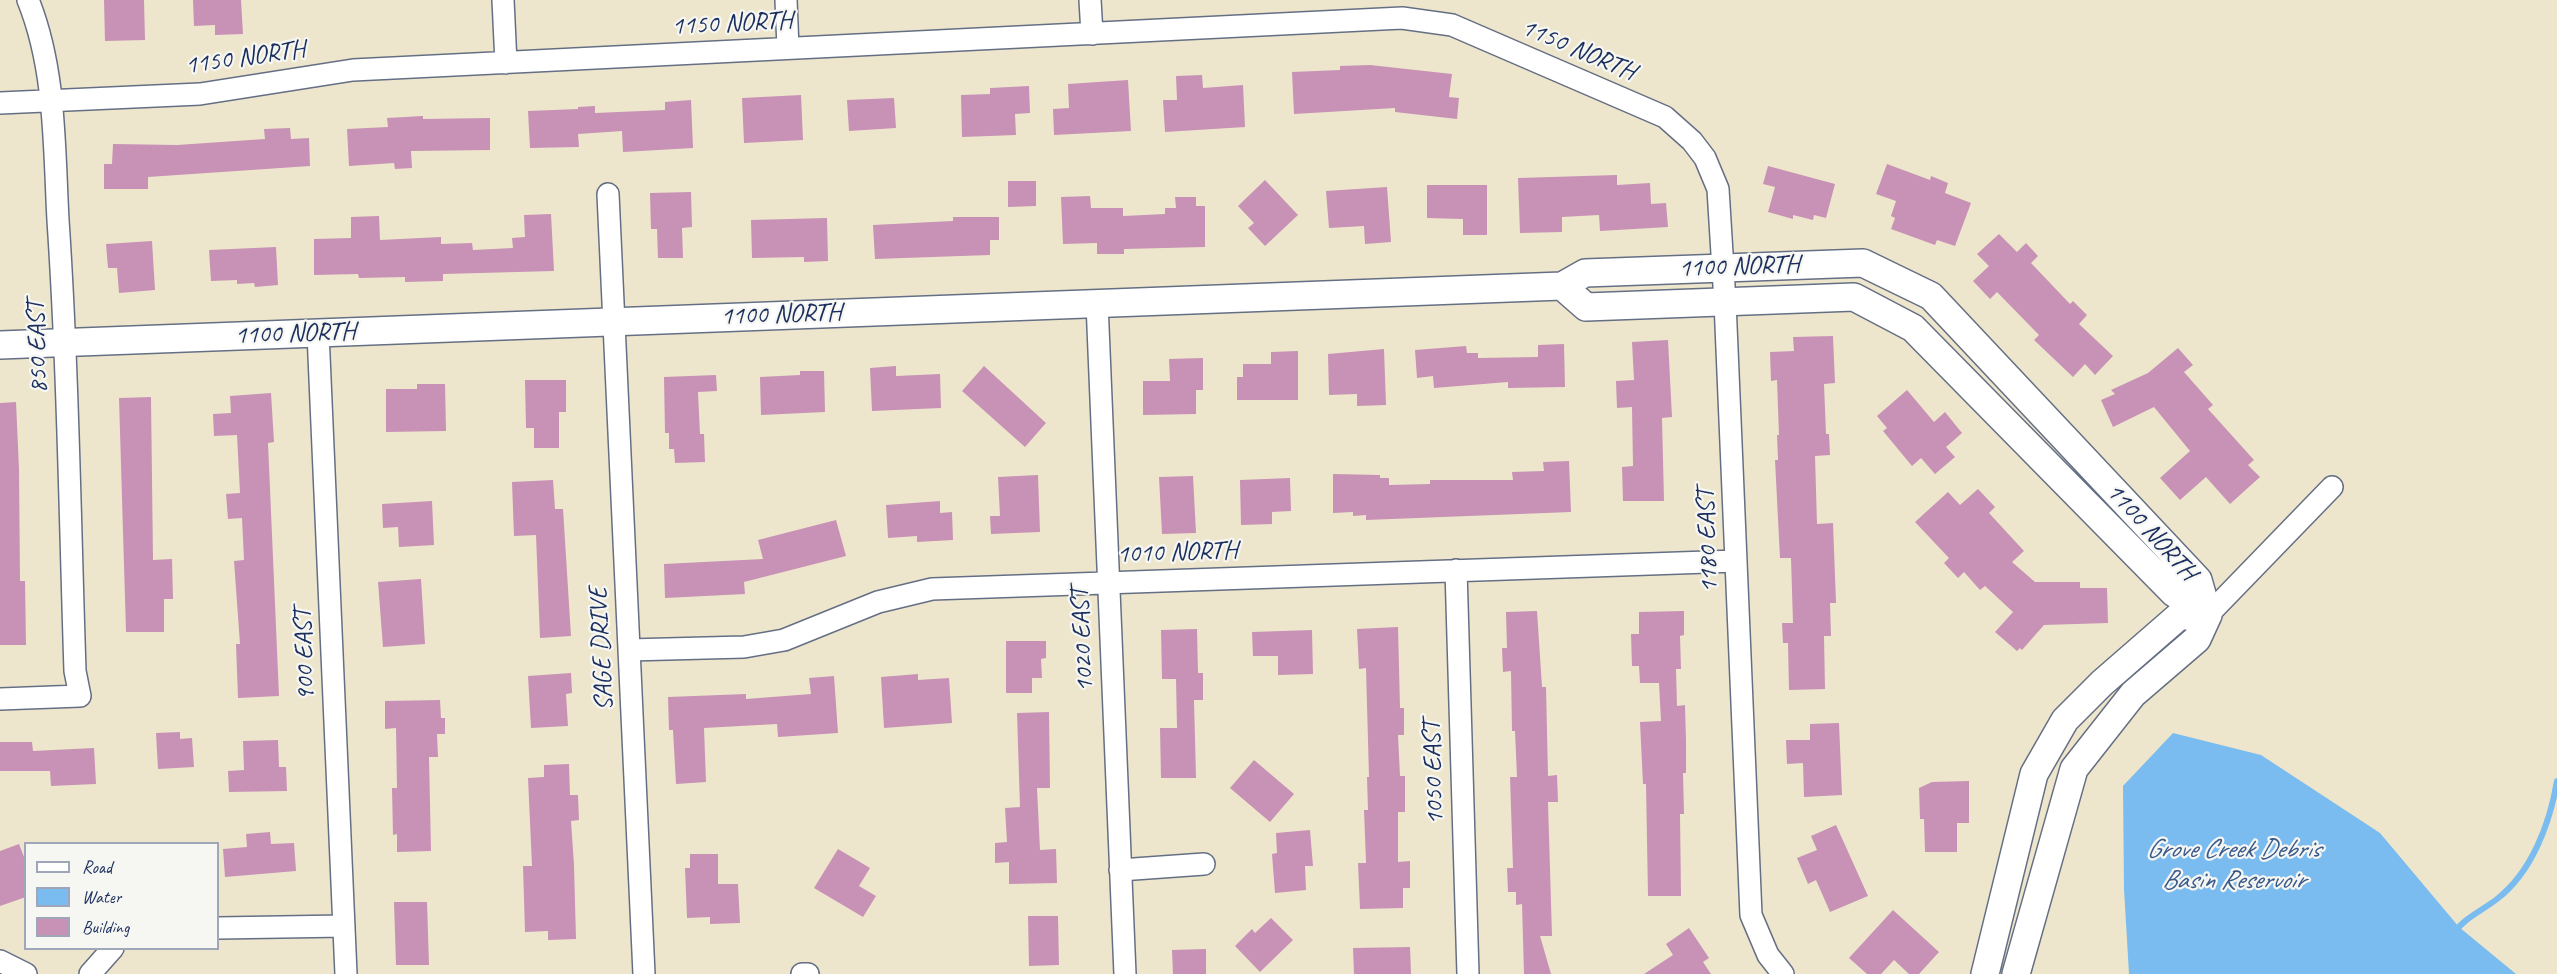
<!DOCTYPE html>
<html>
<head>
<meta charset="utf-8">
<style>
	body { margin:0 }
	#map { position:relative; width:2557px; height:974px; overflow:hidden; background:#eee6cc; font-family:Caveat,sans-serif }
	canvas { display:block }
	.legend { position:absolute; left:24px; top:842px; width:195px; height:108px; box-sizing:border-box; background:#f6f6f2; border:2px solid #9ea6b7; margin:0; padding:8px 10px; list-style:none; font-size:18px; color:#1b2f5e }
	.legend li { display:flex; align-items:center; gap:12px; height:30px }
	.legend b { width:30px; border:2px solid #9ea6b7 }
</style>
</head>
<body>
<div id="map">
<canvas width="2557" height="974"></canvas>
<ul class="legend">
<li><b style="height:8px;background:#fff"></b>Road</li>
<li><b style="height:16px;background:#7abcef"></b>Water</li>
<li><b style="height:16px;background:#c792b5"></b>Building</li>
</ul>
</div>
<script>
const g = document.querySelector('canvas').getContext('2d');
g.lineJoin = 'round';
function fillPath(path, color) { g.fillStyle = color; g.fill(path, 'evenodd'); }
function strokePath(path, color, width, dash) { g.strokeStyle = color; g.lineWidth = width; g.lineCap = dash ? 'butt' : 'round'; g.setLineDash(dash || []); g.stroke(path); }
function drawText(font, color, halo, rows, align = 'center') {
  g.font = font + ' Caveat,sans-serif'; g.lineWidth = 4.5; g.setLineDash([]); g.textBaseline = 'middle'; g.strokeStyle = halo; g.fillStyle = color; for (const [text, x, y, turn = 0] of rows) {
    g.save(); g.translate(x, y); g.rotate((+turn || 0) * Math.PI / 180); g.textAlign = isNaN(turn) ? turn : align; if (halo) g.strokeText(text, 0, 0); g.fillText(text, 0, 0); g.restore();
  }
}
const water = new Path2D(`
	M2173 733 2261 755 2380 833 2459 927 2516 974H2129L2124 889 2123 786Z`);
const stream = new Path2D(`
	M2454 933C2464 918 2483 910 2497 899 2532 872 2550 823 2557 781`);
const building = new Path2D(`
	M104 0H144L145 40 105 41Z
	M193 0H241L243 34 215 35V25L194 26Z
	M1370 65 1452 74 1449 97 1459 98 1457 119 1395 112V108L1294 114 1292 72 1340 70V66Z
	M1202 75 1203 88 1243 85 1245 127 1165 132 1163 100H1177L1176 76Z
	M1128 80 1131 131 1054 135 1053 109 1069 108 1068 84Z
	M1029 86 1030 113 1015 114 1016 135 962 137 961 95 990 94V88Z
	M801 95 803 140 744 143 742 98Z
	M894 98 896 128 849 131 847 100Z
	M691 100 693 148 623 152 622 131 578 134 579 147 530 148 528 111 578 109V107L595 106V113L665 110V102Z
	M423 116V119L490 118V150L411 151 412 168 395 169 394 163 349 166 347 129 388 127 387 118Z
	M290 128 291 139 309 138 310 166 148 177V189H104V164H112L113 144 177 145 265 139 264 129Z
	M1887 164 1930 180 1931 176 1948 183 1945 193 1971 203 1955 246 1937 240 1935 245 1891 229 1895 218 1891 216 1896 201 1876 194Z
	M1768 166 1835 184 1826 218 1814 215 1813 220 1793 215V219L1768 212 1775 187 1763 184Z
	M1617 175V185L1650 183 1651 204 1666 203 1668 227 1600 231 1599 215 1562 217V232L1520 233 1518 178Z
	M1265 180 1298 215 1265 246 1248 228 1254 223 1238 206Z
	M1008 181H1036V206L1008 207Z
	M1427 185H1487V235H1463V219L1427 218Z
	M1387 187 1391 242 1365 244 1364 226 1329 228 1326 191Z
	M691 192 692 227 682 228 683 258H658L657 229H651L650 193Z
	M1090 196 1091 208H1123V216L1165 214V208H1176L1175 197H1196V206H1205V247L1124 249V254H1097V243L1063 244 1061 197Z
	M551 214 554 271 443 274V281L405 282V277L359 278 358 274 314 275V239L351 238V217L379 216 380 240 441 237V244L472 243 473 250 513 248 512 238 525 237 524 215Z
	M953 217H999V240H990V255L875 259 873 225 953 221Z
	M827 218 828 261 804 262V257L752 258 751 220Z
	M1999 234 2017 252 2026 243 2038 256 2031 263 2070 304 2073 301 2087 315 2079 324 2113 356 2095 375 2085 364 2073 377 2034 340 2039 335 1997 292 1990 299 1973 281 1989 266 1977 254Z
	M152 241 155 290 119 293 117 268H108L106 244Z
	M276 247 278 285 255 287 254 283 237 284V280L211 281 209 250Z
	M1833 336 1835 383 1824 384 1826 434H1829L1830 455 1815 456 1817 524 1833 523 1836 603H1830L1831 636H1824L1825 689 1789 690 1788 643H1783L1782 623H1793L1791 558H1780L1775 460H1778L1777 435H1779L1777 380 1771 381 1770 352 1794 351 1793 337Z
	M1668 340 1672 417 1662 418 1664 501H1623L1622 467 1633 466 1632 407 1617 408 1616 381 1634 380 1632 342Z
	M1564 344 1565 387 1508 388V382L1434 388 1433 376 1417 378 1415 350 1466 346 1467 353H1478V358L1538 357V345Z
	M2178 348 2193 365 2184 372 2213 405 2208 409 2254 460 2248 465 2260 477 2230 504 2206 477 2180 500 2160 478 2190 451 2154 407 2113 427 2101 400 2115 394 2111 390 2148 373Z
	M1384 349 1386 405 1357 406V394L1329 395 1328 354Z
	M1298 351V400H1237V377H1243V364H1271V352Z
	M1203 358V390H1196V414L1143 415V381H1170L1169 359Z
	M896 366V376L940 374 941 408 872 411 870 368Z
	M984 366 1046 423 1025 447 962 391Z
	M800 371H824L825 412 761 415 760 377 800 375Z
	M716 375 717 391 698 392 700 434H704L705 462 675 463 674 449H669V433H665L664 377Z
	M525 380H566V412H559V448H534V428H526Z
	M417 384H445L446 431 386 432V389H417Z
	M1907 390 1934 422 1945 412 1962 433 1946 447 1955 457 1935 474 1921 458 1912 466 1883 431 1887 428 1877 416Z
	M271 393 274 442 268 443 279 696 238 698 236 644H240L234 561 244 560 242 518 228 519 226 494 240 493 237 435 214 436 213 414 231 413 230 396Z
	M151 397 153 560 172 559 173 599H164V632H126L119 398Z
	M16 402 19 469 20 581H25L26 645H0V403Z
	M1569 461 1571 512 1366 520V515L1353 516V512L1333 513V474L1380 475V478H1389V485L1430 484V480H1513L1512 472 1544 471 1543 462Z
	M1038 475 1040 532 991 534 990 516H1000L998 477Z
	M1193 476 1196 533 1162 534 1159 477Z
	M1290 478 1291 511 1272 512V524L1241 525 1240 480Z
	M553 480 555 509H563L571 636 540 638 536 535 514 536 512 482Z
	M1978 489 1995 507 1989 513 2024 551 2012 562 2035 582H2080V588H2107L2108 623 2044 625 2022 650 2020 648 2017 651 1995 632 2013 612 1985 586 1980 590 1964 572 1958 578 1944 563 1949 558 1915 522 1948 492 1960 505Z
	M432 501 434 545 399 547 398 527 383 528 382 504Z
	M940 501V513L952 512 953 540 917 542V536L888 538 886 505Z
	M836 520 846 556 744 582 745 594 665 598 664 564 763 559 758 540Z
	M421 579 425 644 383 647 378 582Z
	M1537 611 1542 687H1546L1548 776 1557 775 1558 802H1548L1552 936H1540L1551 974H1524L1522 904 1516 905V892H1508L1507 868H1513L1510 777H1517L1515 731H1512L1511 671 1503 672 1502 648H1507L1506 612Z
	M1684 611V635L1680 636 1681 669H1676L1677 706 1685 705 1686 741V773H1683L1684 814H1680L1681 896H1648L1646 784H1643L1640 722 1661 721 1659 683H1640L1639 666H1632L1631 634H1639V612Z
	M1398 627 1400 708H1404V735H1398L1400 776H1405V812H1398V862L1410 861V888H1403V908L1360 909 1358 863H1366L1364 810H1368L1367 777H1369L1366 668 1359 669 1357 629Z
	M1197 629 1198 673H1203V700H1194L1196 778H1161L1160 728H1177L1176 679H1162L1161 630Z
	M1312 630 1313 674 1278 675V656H1253L1252 632Z
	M1006 641H1046V658L1041 659 1042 678H1032V693H1006Z
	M571 673 572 693 566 694 568 726 531 728 528 676Z
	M918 674V680L949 678 952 723 884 728 881 677Z
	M834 676 838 733 778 737 777 724 704 728 706 782 676 784 673 730H669L668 697 746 694V699L811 694 809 678Z
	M440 700 441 718H445V734H437L438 757H429L431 851 397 852V834L393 835 392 788H397L396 728 385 729V701Z
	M1049 712 1050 788H1037L1040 850 1056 849 1057 883 1009 884V862L995 863V843L1007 842 1005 808 1020 807 1017 713Z
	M1839 723 1842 795 1804 797 1803 763 1787 764 1786 740H1810V724Z
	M180 732V739L192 738 194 767 158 769 156 733Z
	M278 740 279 767H286L287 791 229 792 228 771 244 770 243 741Z
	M0 742H32L33 751 94 748 96 784 51 786 50 771H0Z
	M1254 760 1294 794 1270 822 1230 788Z
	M569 764 570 795H578L579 820 571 821 574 865 576 939 548 940V931L525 932 523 866H532L528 778 544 777V765Z
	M1969 781V823H1957V852H1925L1924 819H1920L1919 788 1932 782Z
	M1836 825 1868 896 1830 912 1816 880 1808 884 1797 858 1817 850 1811 836Z
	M1310 830 1313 866H1305L1306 890 1275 893 1272 854 1277 853 1276 833Z
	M270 832 271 844 294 843 296 871 225 877 223 849 247 847 246 834Z
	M19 844 26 862V897L0 906V851Z
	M838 849 870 868 859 886 876 896 863 917 814 888Z
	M690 854H718V884H738L740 923 710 924V917L687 918 685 868H690Z
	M394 902H427L429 965H396Z
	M1893 910 1939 952 1919 974H1909L1894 960 1881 974H1867L1849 958Z
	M1028 916H1058L1059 965 1029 966Z
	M1271 918 1293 940 1260 972 1235 946 1252 929 1255 933Z
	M1689 928 1709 958 1703 962 1711 974H1644L1673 955 1666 944Z
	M1410 947 1411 974H1354L1353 948Z
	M1206 949V974H1173L1172 950Z`);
const minor = new Path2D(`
	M503 0 506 63
	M786 0 788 48
	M1090 0 1092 34
	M0 103 200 94 353 70 1402 18 1452 25 1665 117 1692 141 1705 158 1718 189 1725 302 1751 915 1768 955 1783 974
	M608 194 644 974
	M1097 303 1125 974
	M318 333 346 974
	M1456 570 1468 974
	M2208 615 2332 487
	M629 650 744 647 784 640 878 602 932 589 1736 561
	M0 699 80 696 75 671C70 520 68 370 58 220 54 147 56 69 28 0
	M1120 870 1204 864
	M218 928 344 926
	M0 961 26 974
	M90 974 113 948
	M802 974H808`);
const tertiary = new Path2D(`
	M1562 286 1586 307 1854 297 1913 328 2174 593 2208 615
	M0 345 1562 286 1585 273 1863 263 1931 296 2198 580 2208 615
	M1985 974 2034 774 2065 720 2102 683 2179 616 2208 615
	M2016 974 2074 769 2133 694 2197 639 2208 615`);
const streetNames = [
	["1150 NORTH",732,24,-3],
	["1150 NORTH",1578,50,23],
	["1150 NORTH",245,58,-8],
	["1100 NORTH",1739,267,-2],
	["1100 NORTH",781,315,-2],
	["1100 NORTH",295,334,-2],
	["850 EAST",38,347,-92],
	["1100 NORTH",2151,532,48],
	["1180 EAST",1708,541,-92],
	["1010 NORTH",1177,553,-2],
	["1020 EAST",1083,640,-93],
	["SAGE DRIVE",602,649,-93],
	["900 EAST",305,655,-92],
	["1050 EAST",1434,773,-92]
];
const waterNames = [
	["Grove Creek Debris",2233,850],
	["Basin Reservoir",2233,881]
];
fillPath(water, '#7abcef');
strokePath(stream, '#7abcef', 6);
fillPath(building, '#c792b5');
strokePath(minor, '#656f84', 24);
strokePath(tertiary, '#656f84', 30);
strokePath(minor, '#fff', 21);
strokePath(tertiary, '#fff', 27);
drawText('26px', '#1b2f5e', '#f6f6f2', streetNames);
drawText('italic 27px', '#38598a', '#f6f6f2', waterNames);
</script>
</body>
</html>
